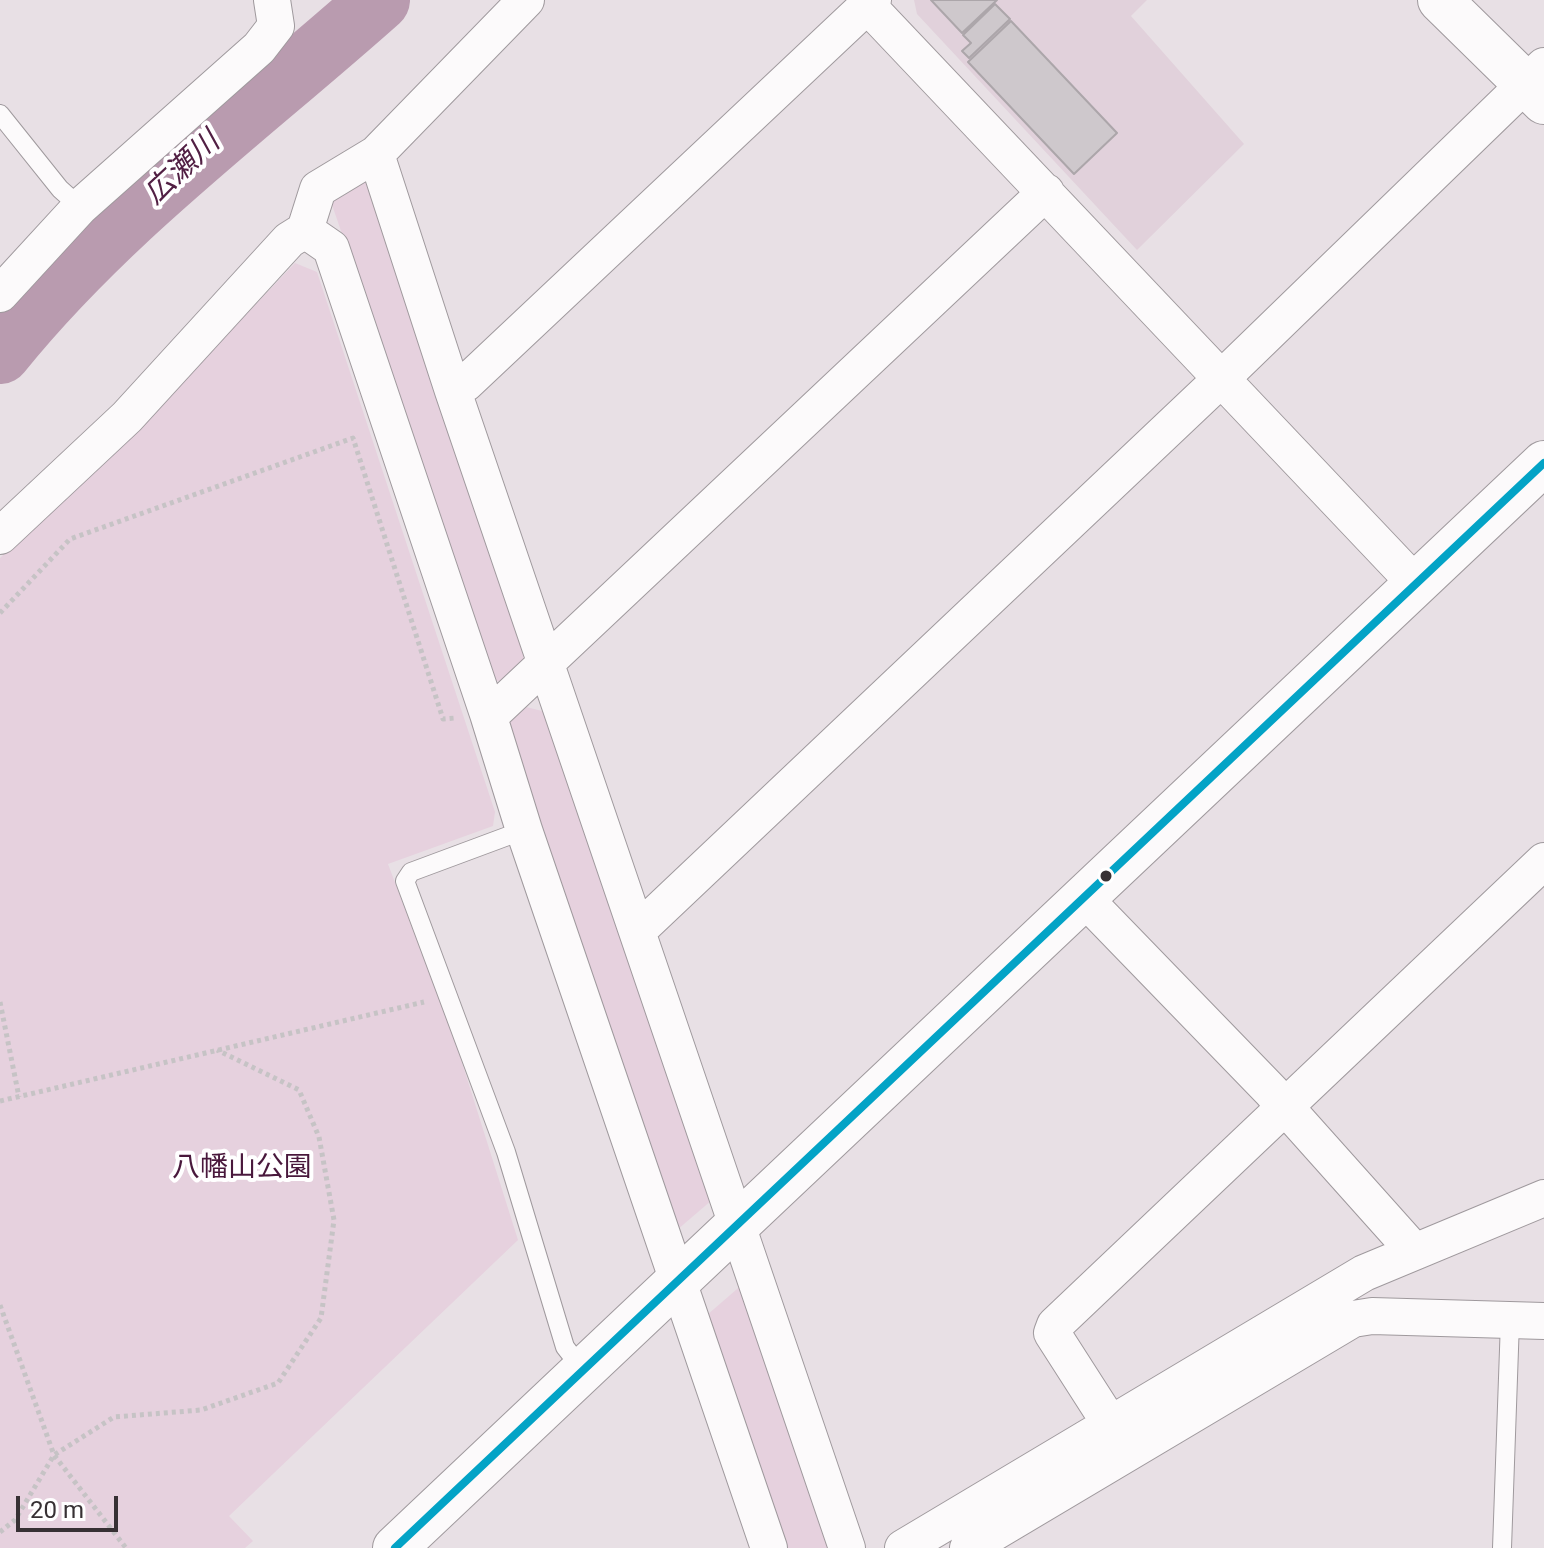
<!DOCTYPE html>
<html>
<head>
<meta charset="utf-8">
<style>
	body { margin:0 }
	#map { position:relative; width:1544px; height:1548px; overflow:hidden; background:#e8e0e5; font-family:Roboto,sans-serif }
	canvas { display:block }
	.scale { position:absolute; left:16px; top:1496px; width:102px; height:36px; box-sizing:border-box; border:4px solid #373134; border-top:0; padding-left:10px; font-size:24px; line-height:28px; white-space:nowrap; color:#373134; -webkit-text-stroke:6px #fff; paint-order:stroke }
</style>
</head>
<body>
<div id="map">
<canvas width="1544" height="1548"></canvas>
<div class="scale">20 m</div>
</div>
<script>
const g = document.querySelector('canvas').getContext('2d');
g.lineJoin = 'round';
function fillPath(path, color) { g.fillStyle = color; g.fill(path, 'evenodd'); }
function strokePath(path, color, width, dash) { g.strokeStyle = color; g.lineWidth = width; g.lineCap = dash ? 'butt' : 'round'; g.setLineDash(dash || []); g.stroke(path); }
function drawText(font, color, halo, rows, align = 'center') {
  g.font = font + ' Roboto,"Noto Sans JP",sans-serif'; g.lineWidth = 8; g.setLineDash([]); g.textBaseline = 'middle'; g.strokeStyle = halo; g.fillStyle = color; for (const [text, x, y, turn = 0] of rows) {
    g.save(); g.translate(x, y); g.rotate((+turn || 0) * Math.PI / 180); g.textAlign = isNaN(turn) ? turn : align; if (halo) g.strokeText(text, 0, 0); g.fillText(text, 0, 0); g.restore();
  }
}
const built = new Path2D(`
	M914 0H1147L1131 16 1244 144 1137 250 917 14Z`);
const green = new Path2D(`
	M360 182 366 183 524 634 523 664 510 681H496L330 199Z
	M295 263 317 272 495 812 493 826 388 864 458 1050 518 1240 229 1516 253 1541 245 1548H0V558L198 365Z
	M526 707 546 712 712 1200 677 1230 510 738 509 723Z
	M744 1283 831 1548H788L707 1315Z`);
const river = new Path2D(`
	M0 353C109 218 250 115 379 0`);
const building = new Path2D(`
	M931 0H997L962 33Z
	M995 4 1010 19 969 58 962 51 971 43 963 35Z
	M1011 21 1117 133 1074 174 968 62Z`);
const path = new Path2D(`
	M0 613 70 539 353 438 443 719 455 718
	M0 1002 19 1097
	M0 1101 424 1002
	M0 1305 54 1455 126 1548
	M0 1532 15 1520 54 1455 114 1417 201 1410 278 1383 321 1318 334 1220 319 1137 299 1090 217 1050`);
const lane = new Path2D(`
	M0 114 60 189 80 207
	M524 830 411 872 405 881 506 1152 565 1347 583 1370
	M1502 1548 1510 1321`);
const street = new Path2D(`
	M867 5 1416 584
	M376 154 453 391 847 1548
	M305 230 331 248 488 714 524 830 769 1548
	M0 294 80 207 259 48 276 26 272 0
	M453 391 466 383 873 0
	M0 536 127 417 289 240 305 230 318 189 376 154 526 0
	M488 714 497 709 1046 192
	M1084 898 1271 1091 1414 1251
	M637 928 646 923 1222 378 1544 66
	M1111 1425 1052 1333 1055 1325 1544 861
	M903 1548 1364 1273 1544 1198
	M968 1548 1353 1319 1372 1316 1544 1321`);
const secondary = new Path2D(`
	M1440 0 1544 102
	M395 1548 1544 463`);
const bus1 = new Path2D(`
	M395 1548 1544 463`);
const markers = [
	[1106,876,7,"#373134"]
];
const parkNames = [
	["八幡山公園",242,1169]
];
const waterNames = [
	["広瀬川",183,169,-43]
];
fillPath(built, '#e1d1db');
fillPath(green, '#e6d1de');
strokePath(river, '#b99baf', 62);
fillPath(building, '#cec8cc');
strokePath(building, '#aca6aa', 2);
strokePath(lane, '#9f999d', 20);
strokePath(street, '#9f999d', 38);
strokePath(secondary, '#9f999d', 46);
strokePath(path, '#c6c3c5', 5, [4, 4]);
strokePath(lane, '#fcfafb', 18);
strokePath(street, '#fcfafb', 36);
strokePath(secondary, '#fcfafb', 44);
strokePath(bus1, '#03a3c6', 8);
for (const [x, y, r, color] of markers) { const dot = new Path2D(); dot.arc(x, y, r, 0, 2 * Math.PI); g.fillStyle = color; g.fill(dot); strokePath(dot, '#fff', 3); }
drawText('28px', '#49183c', '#fff', parkNames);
drawText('italic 30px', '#522044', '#fff', waterNames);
</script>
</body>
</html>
